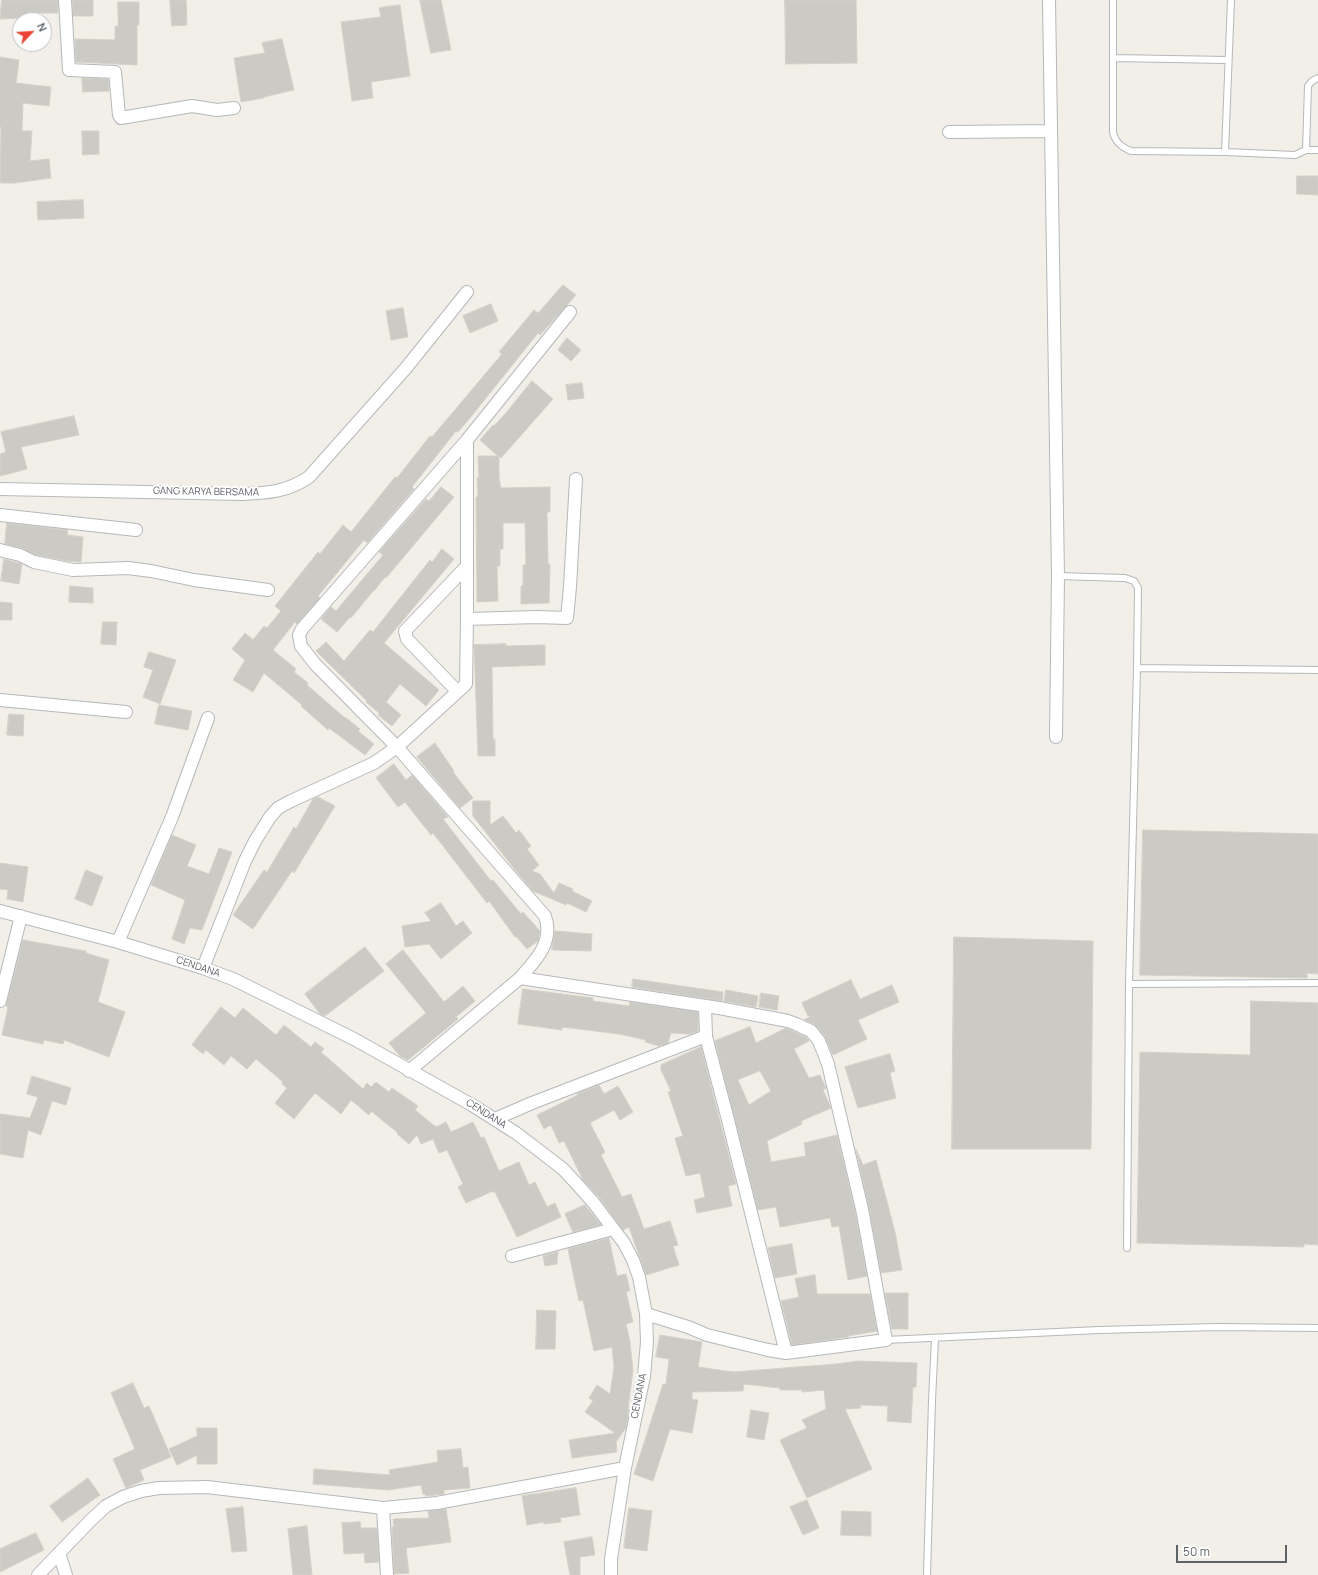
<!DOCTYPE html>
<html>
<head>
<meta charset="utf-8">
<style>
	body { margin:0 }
	#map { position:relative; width:1318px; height:1575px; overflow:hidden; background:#f1efe8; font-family:Manrope,sans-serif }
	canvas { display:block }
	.north { position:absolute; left:12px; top:12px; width:40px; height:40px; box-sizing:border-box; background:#fff; border:1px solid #bfc1c3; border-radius:50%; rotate:65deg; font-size:11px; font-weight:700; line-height:16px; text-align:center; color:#5f6368 }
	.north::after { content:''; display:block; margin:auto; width:14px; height:18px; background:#ea4335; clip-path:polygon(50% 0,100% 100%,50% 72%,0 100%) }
	.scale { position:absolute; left:1176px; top:1545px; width:111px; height:18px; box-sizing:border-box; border:2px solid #5f6368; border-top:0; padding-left:5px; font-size:12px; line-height:14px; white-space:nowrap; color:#5f6368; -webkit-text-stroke:3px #fff; paint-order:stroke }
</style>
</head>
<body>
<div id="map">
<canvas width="1318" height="1575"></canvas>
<div class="north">N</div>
<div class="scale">50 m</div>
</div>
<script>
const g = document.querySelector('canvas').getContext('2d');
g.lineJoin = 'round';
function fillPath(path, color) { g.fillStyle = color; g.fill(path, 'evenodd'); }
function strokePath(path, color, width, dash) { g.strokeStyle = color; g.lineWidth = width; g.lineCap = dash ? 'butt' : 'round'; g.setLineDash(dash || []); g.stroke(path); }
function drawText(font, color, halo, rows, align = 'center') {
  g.font = font + ' Manrope,sans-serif'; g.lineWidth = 4; g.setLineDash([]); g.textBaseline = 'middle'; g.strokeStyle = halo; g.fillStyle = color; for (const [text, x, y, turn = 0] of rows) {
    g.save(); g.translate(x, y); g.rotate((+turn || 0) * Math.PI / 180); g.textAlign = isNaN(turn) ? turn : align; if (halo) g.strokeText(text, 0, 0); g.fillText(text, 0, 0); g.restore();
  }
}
const building = new Path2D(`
	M2 0H58V13H26L25 18 0 19Z
	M73 0H93V16H73Z
	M170 0H186L187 25 172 26Z
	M420 0H441L451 50 431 53Z
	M785 0H856L857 63 786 64Z
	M118 2H139V25H137V65L76 62 75 39 115 40V26H118Z
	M400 5 410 76 371 82 373 98 352 101 341 22 381 17 379 8Z
	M282 39 294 90 264 97V98L241 102 234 58 265 53 262 43Z
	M0 57 19 60 16 83 51 87 49 106 23 103 22 131H32L30 161 49 159 51 178 15 183H0L1 127H0Z
	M82 78 108 79 109 91 83 92Z
	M82 131H99V154L83 155Z
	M1297 176H1318V195L1297 194Z
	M83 200 84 218 38 220 37 202Z
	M563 285 576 295 540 335 538 333 470 418 458 432 456 431 412 487 414 489 367 543 364 540 318 596 320 598 297 624 295 622 273 650 296 669 294 672 308 683 307 685 345 718V717L360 729 358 731 374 744 365 755 329 728 328 730 301 706 302 705 264 673 253 692 233 680 245 660 232 649 245 633 253 640 264 626 267 628 281 611 275 606 318 552 320 554 343 525 351 532 395 477 397 478 430 436 432 437 502 354 499 352 534 310 538 313Z
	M491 304 498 321 470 333 463 316Z
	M403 308 408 337 391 340 386 311Z
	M567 338 581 350 571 361 558 350Z
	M532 381 553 399 501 458 499 456V478L501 488 550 487V512H547L548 564H550L549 603 521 604V586H523V565H526L525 523H503V549H500V566H497L498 601 477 602 476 497H478L477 478H479L478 456H498L480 440 493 425 494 426 506 413Z
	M582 383 584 398 568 400 566 385Z
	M74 416 79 435 21 447 27 469 0 476V454L6 452 1 432Z
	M441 487 454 497 386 578 385 577 374 591H373L351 618 350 617 337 632 321 619 331 607 336 611 383 555 379 552 426 499 429 501Z
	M7 523 68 530 67 535 83 537 81 562 67 561 36 555 22 548 5 544Z
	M442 549 454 559 384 643 439 690 426 706 400 684 386 702 401 715 392 726 378 715 379 713 366 702 367 701 316 651 326 642 344 661 370 630 373 632 430 560 432 562Z
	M4 559 22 564 19 584 1 581Z
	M70 586 93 588V603L69 602Z
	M0 602 12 603V620H0Z
	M103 622H117L116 645 101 644Z
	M506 644V646L545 645V665L492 667 493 739H495V756H478L474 645Z
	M149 652 176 660 160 704 143 697 153 670 144 667Z
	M159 705 192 711 188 730 155 724Z
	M9 714 24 715 23 736 7 735Z
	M435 743 454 771 453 772 473 798 460 808 417 757Z
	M394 764 406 780 412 775 448 817 443 819 491 881 493 880 521 914 523 912 540 931 538 941 527 949 516 936 515 937 489 901 487 903 433 833 431 835 405 802 398 807 376 778Z
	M318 797 335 806 294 873 292 871 253 929 233 915 264 870 267 872 294 827 296 829 313 799Z
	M473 801H490V825L503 816 516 833 519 830 531 846 527 849 539 865 532 871 540 874 554 893 559 883 573 889 572 891 592 901 586 912 567 903 566 905 533 891 516 871 473 816Z
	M1143 830 1318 834V974L1307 973V978L1140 975Z
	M172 835 196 845 187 866 209 874 219 848 232 852 202 930 190 928 184 944 172 939 185 900 151 885Z
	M0 863 28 867 23 902 7 899 8 890 0 889Z
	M86 870 103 877 92 906 75 899Z
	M441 903 456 926 463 921 472 933 441 959 429 944 405 947 402 926 431 921 425 913Z
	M555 931 592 934 591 951 552 950Z
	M954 937 1093 941 1091 1149H952Z
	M23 940 86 951V953L109 960 98 1002 125 1012 109 1057 64 1040 63 1044 44 1040 43 1044 2 1035 8 1007 6 1006Z
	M365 947 384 971 325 1016 320 1014 305 994Z
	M403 950 444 1002 463 986 475 1001 456 1017 458 1019 408 1060 400 1056 389 1043 426 1013 386 964Z
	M633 979 723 992 722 1001 632 987Z
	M851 980 860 999 892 985 899 1002 858 1020 867 1039 833 1055 824 1035 814 1024 804 1020 811 1016H808L802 1003Z
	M523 989 593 998V1001L629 1006 630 1002 698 1012V1031L690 1034 671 1033 668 1043 659 1046 645 1042 646 1040 619 1034 562 1027V1030L518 1024Z
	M726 990 758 996 756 1007 724 1001Z
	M761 993 779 996 777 1010 759 1007Z
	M1251 1001 1318 1003V1245L1304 1244V1247L1137 1243 1140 1052 1250 1055Z
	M221 1007 235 1018 243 1008 276 1035 284 1025 311 1047 315 1042 324 1049 321 1052 363 1089 367 1083 371 1087 376 1082 389 1092 392 1088 418 1106 415 1110 436 1127 446 1122 451 1132 473 1122 481 1138 484 1137 499 1171 519 1162 529 1185 535 1182 547 1207 555 1203 561 1217 517 1237 495 1192H493V1191L466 1203 458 1187 463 1184 447 1150 439 1153 433 1139 421 1144 417 1135 409 1144 397 1134 398 1133 371 1111 369 1115 351 1100 341 1114 315 1093 294 1119 275 1103 287 1088 282 1084 283 1082 256 1059 247 1069 231 1056 224 1065 206 1050 203 1054 192 1045Z
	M750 1027 756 1043 786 1028 806 1037 809 1041 794 1049 809 1078 820 1075 825 1086 826 1088 823 1090 831 1108 801 1121 802 1124 767 1141 771 1162 806 1156 804 1143 837 1135 855 1211 867 1276 848 1280 839 1226 832 1227 830 1218 780 1227 776 1207 758 1210 715 1041ZM760 1071 771 1091 749 1105 738 1080Z
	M701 1047 736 1184 728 1186 732 1206 697 1213 694 1200 705 1197 700 1173 686 1176 675 1138 683 1136 668 1092 671 1091 661 1070V1065Z
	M890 1054 895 1071 890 1073 896 1098 858 1108 845 1067Z
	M32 1076 71 1088 66 1105 52 1101 41 1135 28 1130 23 1158 0 1154V1114L30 1118 38 1097 27 1094Z
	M599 1085 604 1094 618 1086 633 1112 620 1120 614 1110 590 1123 605 1152 601 1155 622 1197 631 1194 644 1229 670 1221 678 1245 673 1246 679 1265 646 1275 629 1227 623 1230 599 1197 583 1180 564 1141 559 1143 551 1125 544 1129 537 1115 578 1095 577 1094Z
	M856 1149 863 1165 876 1160 895 1232 902 1270 881 1273 869 1208Z
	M585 1205 601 1225 573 1232 565 1214Z
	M609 1238 617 1276 626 1274 630 1291H626L633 1322 626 1324 630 1342 633 1370 628 1409 629 1410 626 1428 616 1442 617 1452 572 1458 569 1440 615 1433 585 1412 593 1401 589 1398 597 1385 610 1394 614 1367 612 1347 594 1351 583 1300 579 1301 568 1249Z
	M792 1244 797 1274 775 1278 768 1248Z
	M558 1252 557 1264 545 1266 543 1256Z
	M815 1275 817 1294H870L877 1331 848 1336V1337L792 1345 781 1301 799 1297 795 1279Z
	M885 1293H908V1329H892Z
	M537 1310 556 1311 555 1349H536Z
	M660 1335 702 1342 698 1367 733 1372 836 1364 859 1361 917 1363 916 1387H913L911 1423 887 1421 888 1406 860 1405 861 1408 845 1409 872 1469 807 1498 780 1440 807 1428 802 1420 826 1409 824 1390 802 1392V1390H780V1388L744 1384 743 1391 692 1392V1399L698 1400 692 1433 670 1429 653 1481 634 1474 663 1384H666L669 1359 656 1357Z
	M133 1383 144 1408 149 1406 171 1457 140 1470 144 1480 126 1488 113 1459 135 1449 111 1393Z
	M751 1410 769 1413 764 1440 747 1437Z
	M197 1428H217V1464H197V1455L177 1465 169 1449 197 1436Z
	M461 1449 463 1468 468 1467 470 1488 444 1490V1494L426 1496 425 1494H423L421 1485 388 1490 313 1484 314 1469 390 1475 389 1470 438 1462 437 1451Z
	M88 1478 100 1495 62 1522 50 1506Z
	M576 1488 580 1515 560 1518 561 1522 544 1524V1522L527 1525 522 1496Z
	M807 1500 819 1528 803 1535 790 1507Z
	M243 1507 247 1551 232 1552 226 1509Z
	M629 1508 652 1511 647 1551 624 1548Z
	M446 1509 451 1542 406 1548 409 1573 394 1574 392 1527H394L393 1519 429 1518 428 1511Z
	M842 1511 871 1512V1536L841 1535Z
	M360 1522 361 1528H377L379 1562 365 1563 364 1553 344 1554 342 1523Z
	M307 1526 312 1575H293L288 1529Z
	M36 1533 44 1550 0 1572V1549Z
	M592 1537 595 1555 580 1557V1575H570L564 1542Z`);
const lane = new Path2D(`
	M1113 0V132C1115 142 1121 147 1131 151L1225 152 1295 155 1306 150 1308 86 1312 81 1318 78
	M1113 58 1227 60
	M1306 150H1318
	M1225 152 1231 0
	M1058 576 1125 578 1134 581 1138 588 1137 668 1129 984 1127 1248
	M1137 668 1318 670
	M1129 984 1318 983
	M886 1340 1099 1330 1217 1327 1318 1328
	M927 1575 932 1400 935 1339`);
const street = new Path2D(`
	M65 0 69 70 115 72 119 115 121 118 192 106 217 110 234 108
	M1049 0 1058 576 1056 737
	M949 132 1051 131
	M0 489 243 494C268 493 287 492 309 477L406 368 467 292
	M0 515 136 530
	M0 550 20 555 34 562 73 570 128 568 151 571 194 580 268 590
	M467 619 537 617 567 618 570 587 576 479
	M457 691 407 639 405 631 467 566
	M0 700 126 712
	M0 911 118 942 203 968 233 979 354 1039 472 1105 516 1133 541 1152 563 1169 575 1182 593 1202 624 1243 633 1260 639 1277 646 1314 647 1342 644 1376 625 1468 611 1559V1575
	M118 942 172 817 208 718
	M203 968 245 861 255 841 270 817 278 808 291 801 374 763 397 747 466 684 467 619V440
	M520 978 719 1008 788 1021 796 1024 811 1031 819 1041 828 1064 862 1209 886 1340 786 1353 768 1350 707 1335 688 1327 646 1314
	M0 1001 21 916
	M705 1006 706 1036 709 1048 727 1116 786 1353
	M409 1071 520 978C536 960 554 942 545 916L397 747 315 664 301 646 299 635 302 629 467 440 570 312
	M495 1119 532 1103 706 1036
	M512 1256 613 1229
	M383 1508 387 1575
	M59 1553 66 1575
	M38 1575 91 1520 106 1506 123 1497 141 1491 159 1488 207 1487 383 1508 437 1503 625 1468`);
const streetNames = [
	["GANG KARYA BERSAMA",206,492,1],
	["CENDANA",198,967,18],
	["CENDANA",486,1114,32],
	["CENDANA",639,1396,-79]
];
fillPath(building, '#cccac5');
strokePath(building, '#d6d1c6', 1);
strokePath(lane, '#b5b8bc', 8);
strokePath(street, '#b5b8bc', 14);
strokePath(lane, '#fff', 6);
strokePath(street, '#fff', 12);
drawText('10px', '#5f6368', '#fff', streetNames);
</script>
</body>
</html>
